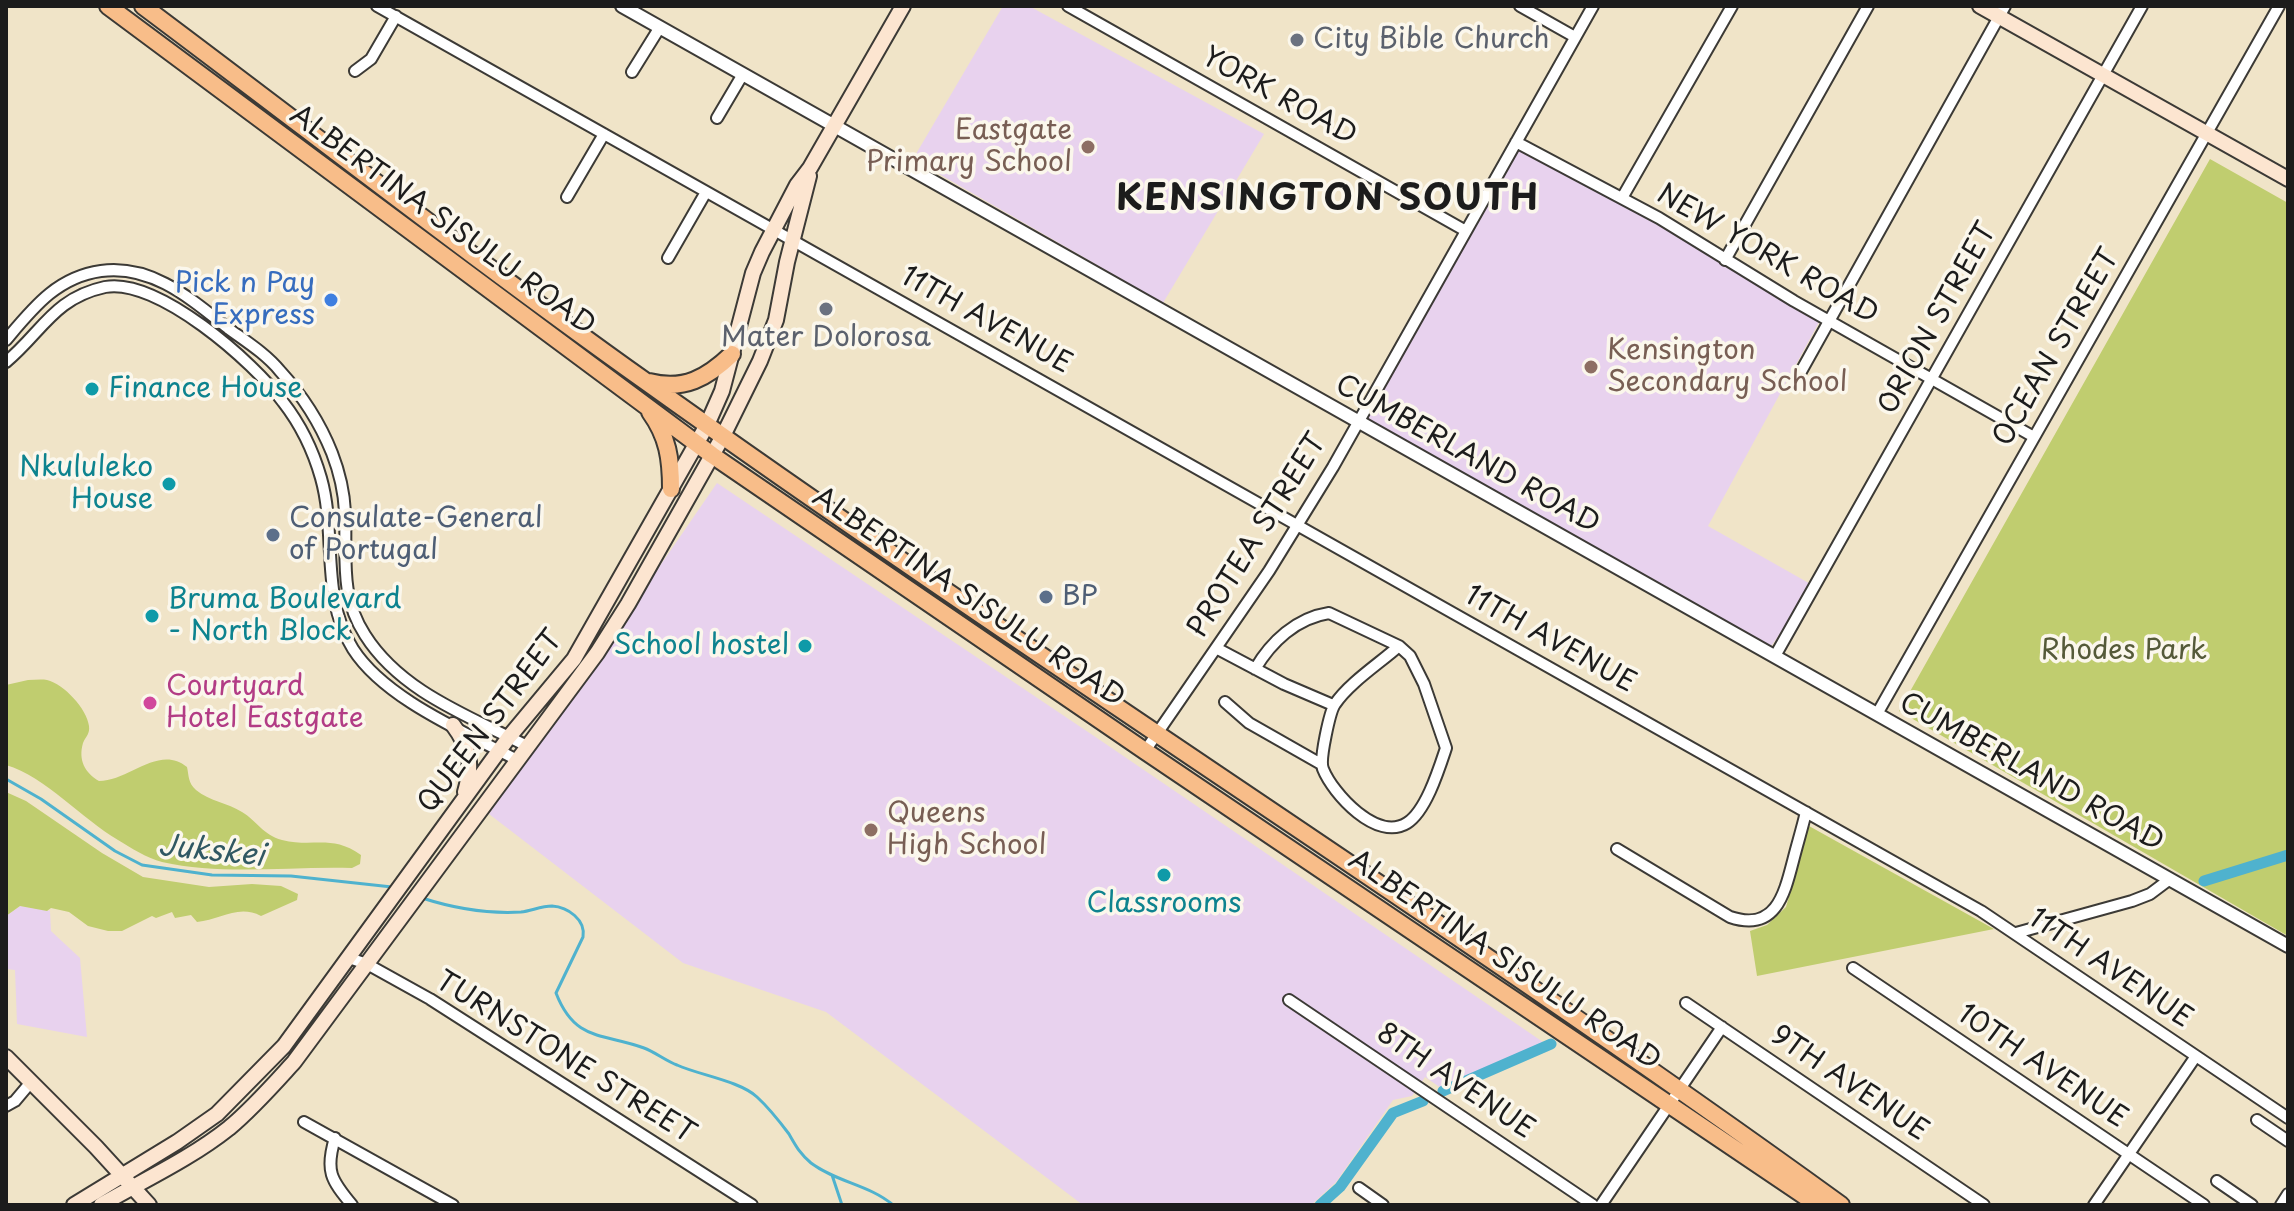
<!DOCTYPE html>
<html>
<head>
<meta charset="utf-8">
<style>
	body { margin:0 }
	#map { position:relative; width:2294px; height:1211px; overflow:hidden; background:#f0e4c8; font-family:"Playpen Sans",sans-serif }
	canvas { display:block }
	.frame { position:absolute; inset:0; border:8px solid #1c1c1c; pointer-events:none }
</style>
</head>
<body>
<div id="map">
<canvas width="2294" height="1211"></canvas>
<div class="frame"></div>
</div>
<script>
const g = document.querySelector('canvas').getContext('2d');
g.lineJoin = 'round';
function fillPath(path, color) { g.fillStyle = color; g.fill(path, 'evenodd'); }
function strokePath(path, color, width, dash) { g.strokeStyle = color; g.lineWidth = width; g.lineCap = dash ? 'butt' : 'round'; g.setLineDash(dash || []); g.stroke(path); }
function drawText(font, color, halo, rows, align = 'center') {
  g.font = font + ' "Playpen Sans",sans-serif'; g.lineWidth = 7; g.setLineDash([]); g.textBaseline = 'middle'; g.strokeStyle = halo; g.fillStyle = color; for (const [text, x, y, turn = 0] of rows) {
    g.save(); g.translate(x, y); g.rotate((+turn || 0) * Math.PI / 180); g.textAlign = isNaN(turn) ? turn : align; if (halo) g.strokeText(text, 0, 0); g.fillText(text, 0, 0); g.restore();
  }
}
const built = new Path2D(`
	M1003 6H1029L1264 134 1163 303 913 159Z
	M1519 137 1824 313 1708 526 1814 586 1769 649 1356 420Z
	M717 483 1097 738 1543 1042 1441 1088 1425 1077 1412 1096 1393 1100 1336 1182 1311 1205H1083L826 1012 683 963 489 814Z
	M20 906 50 911 51 931 80 958 87 1037 17 1024 15 970 6 969V916Z`);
const green = new Path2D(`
	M2210 159 2288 203V936L1899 711Z
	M28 680C34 680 41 679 47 680 64 684 87 709 89 726 90 734 86 736 83 743 78 760 85 773 99 781 129 781 159 744 187 767 189 776 188 783 196 790 209 801 228 803 242 812 257 821 263 835 282 840 314 848 331 834 361 855L360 864 352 868C290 866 223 876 162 862 147 858 131 848 118 840 82 819 46 777 6 765V685Z
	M6 792 26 801 102 853 143 877 209 887 252 884 281 886 298 894 297 900 261 916C238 904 220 920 197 922L191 915 175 918 172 912 156 918 152 916 122 931H108L88 926 69 912 51 908 47 911 20 906 6 916Z
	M1809 826 1994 929 1757 976 1750 931 1767 925 1786 907Z`);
const stream = new Path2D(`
	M6 779 41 799 115 851 142 865 212 875 291 876 392 887
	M422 898C453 908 487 914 521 912 531 911 541 906 552 906 568 907 586 920 583 937L556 993C575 1042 603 1033 644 1048 655 1052 666 1061 677 1065 699 1075 740 1081 757 1097 768 1107 780 1122 789 1134 796 1146 800 1154 811 1163 836 1182 870 1185 893 1205
	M832 1175 842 1205`);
const canal = new Path2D(`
	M2204 881 2288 855
	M1443 1091 1551 1044
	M1320 1205 1340 1187 1393 1113 1423 1101`);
const minor = new Path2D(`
	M377 6 1981 911 2288 1118
	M1068 6 1466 231
	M1520 6 1575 37
	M355 71 371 59 396 16
	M632 72 660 27
	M717 118 743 74
	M1516 142 1659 218 1794 301 2034 437
	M567 197 604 134
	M1622 198 1732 6
	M668 258 706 192
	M1725 260 1868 6
	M6 340C33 308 57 277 101 271 152 264 191 299 229 329 247 342 266 354 280 371 302 395 320 423 332 453 339 471 344 492 345 512 347 556 339 595 365 635 401 692 469 716 527 746
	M6 362C42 332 54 298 105 287 157 277 254 362 283 402 301 425 313 450 321 478 337 534 320 597 353 649 385 699 465 732 517 760
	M1799 375 2005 6
	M1216 648 1284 684 1333 705
	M1775 656 2142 6
	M1255 669C1271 642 1296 618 1329 613L1399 646 1410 656 1424 684 1446 748C1439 769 1426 811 1407 823 1377 842 1333 794 1323 769 1319 760 1330 711 1335 704 1349 683 1380 663 1399 646
	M1225 702 1249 723 1321 764
	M1877 714 2279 6
	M1145 751 1269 571 1333 467 1593 6
	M1617 849 1730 917C1775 932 1784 896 1793 861 1797 845 1802 829 1806 812
	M2016 933 2132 901 2150 894 2170 879
	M349 958 367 964 430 999 752 1205
	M1853 968 2204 1205
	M1289 1000 1593 1205
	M1686 1003 1984 1205
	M6 1106 15 1101 31 1082
	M2257 1120 2288 1141
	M304 1122 453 1205
	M335 1138C325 1171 331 1180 352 1205
	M2217 1181 2252 1205
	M1359 1188 1383 1205
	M1601 1205 1722 1027
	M2094 1205 2196 1056
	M2281 1205 2288 1194`);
const tertiary = new Path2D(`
	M622 6 2288 946`);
const secondary = new Path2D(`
	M1980 6 2288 179
	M453 725C470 748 473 765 465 792
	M6 1057 96 1147 149 1205
	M74 1205 177 1142 217 1114 284 1046 509 737 574 659 707 425 722 391 753 273 762 252 797 185 810 168 903 6
	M101 1205C144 1180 190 1159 229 1128 253 1108 273 1085 294 1062L597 653 628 604 723 436 760 361 776 320 787 262 809 176`);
const primary = new Path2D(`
	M108 6 712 455 1145 751 1818 1205
	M143 6C310 131 475 260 645 381 1039 663 1449 921 1841 1205
	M649 382C684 391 707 378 732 354
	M650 412C668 437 671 459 671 489`);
const markers = [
	[1297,40,8,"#6b7280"],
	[1088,147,8,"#8d6e63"],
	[331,300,8,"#3f7fe0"],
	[826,309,8,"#6b7280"],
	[1591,367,8,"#8d6e63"],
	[92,389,8,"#0f9aa8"],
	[169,484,8,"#0f9aa8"],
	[273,535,8,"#5c6f8a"],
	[1046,597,8,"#5c6f8a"],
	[152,616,8,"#0f9aa8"],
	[805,646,8,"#0f9aa8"],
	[150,703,8,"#d1479c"],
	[871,830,8,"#8d6e63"],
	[1164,875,8,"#0f9aa8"]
];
const worshipNames = [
	["City Bible Church",1313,40],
	["Mater Dolorosa",826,338,"center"]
];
const streetNames = [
	["YORK ROAD",1279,97,29],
	["ALBERTINA SISULU ROAD",442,221,36],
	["NEW YORK ROAD",1767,255,30],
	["ORION STREET",1938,319,-61],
	["11TH AVENUE",986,321,29],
	["OCEAN STREET",2057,348,-60],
	["CUMBERLAND ROAD",1467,455,29],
	["PROTEA STREET",1258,536,-58],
	["ALBERTINA SISULU ROAD",968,598,34],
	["11TH AVENUE",1550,640,29],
	["QUEEN STREET",491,722,-53],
	["CUMBERLAND ROAD",2031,773,29],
	["ALBERTINA SISULU ROAD",1504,961,34],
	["11TH AVENUE",2110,969,34],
	["TURNSTONE STREET",565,1058,32],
	["10TH AVENUE",2042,1067,34],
	["8TH AVENUE",1455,1082,34],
	["9TH AVENUE",1849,1084,34]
];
const educationNames = [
	["Eastgate",1072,131,"right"],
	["Primary School",1072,163,"right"],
	["Kensington",1607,351],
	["Secondary School",1607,383],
	["Queens",887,814],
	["High School",887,846]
];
const shopNames = [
	["Pick n Pay",315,284],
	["Express",315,316]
];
const cultureNames = [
	["Finance House",108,389],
	["Nkululeko",153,468,"right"],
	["House",153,500,"right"],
	["Bruma Boulevard",168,600],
	["- North Block",168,632],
	["School hostel",789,646,"right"],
	["Classrooms",1164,904,"center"]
];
const serviceNames = [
	["Consulate-General",289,519],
	["of Portugal",289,551],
	["BP",1062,597]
];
const parkNames = [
	["Rhodes Park",2124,651]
];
const hotelNames = [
	["Courtyard",166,687],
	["Hotel Eastgate",166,719]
];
const waterNames = [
	["Jukskei",211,852,6]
];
const districtNames = [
	["KENSINGTON SOUTH",1328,200]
];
fillPath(built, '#e8d2ee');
fillPath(green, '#c0cd6f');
strokePath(stream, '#4fb2ce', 3);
strokePath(canal, '#4fb2ce', 11);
strokePath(minor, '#3c3a36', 14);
strokePath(tertiary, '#3c3a36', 16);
strokePath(secondary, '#3c3a36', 18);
strokePath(primary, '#3c3a36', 20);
strokePath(minor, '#fff', 10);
strokePath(tertiary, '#fff', 12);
strokePath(secondary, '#fce5d0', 14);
strokePath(primary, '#f8bd89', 16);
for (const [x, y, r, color] of markers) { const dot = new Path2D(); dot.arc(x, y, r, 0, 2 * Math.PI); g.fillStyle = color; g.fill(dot); strokePath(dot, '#fbf7ec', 3); }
drawText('28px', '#5b616d', '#fbf7ec', worshipNames, 'left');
drawText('28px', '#1c1c1c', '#fbf7ec', streetNames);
drawText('28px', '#785e54', '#fbf7ec', educationNames, 'left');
drawText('28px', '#366cbe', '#fbf7ec', shopNames, 'right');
drawText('28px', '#0d838f', '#fbf7ec', cultureNames, 'left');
drawText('28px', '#4e5e75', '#fbf7ec', serviceNames, 'left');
drawText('28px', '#555a39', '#fbf7ec', parkNames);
drawText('28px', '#b23c85', '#fbf7ec', hotelNames, 'left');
drawText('italic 30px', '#305863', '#fbf7ec', waterNames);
g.letterSpacing = '2px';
drawText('bold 36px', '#1c1c1c', '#fbf7ec', districtNames);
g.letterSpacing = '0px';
</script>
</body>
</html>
